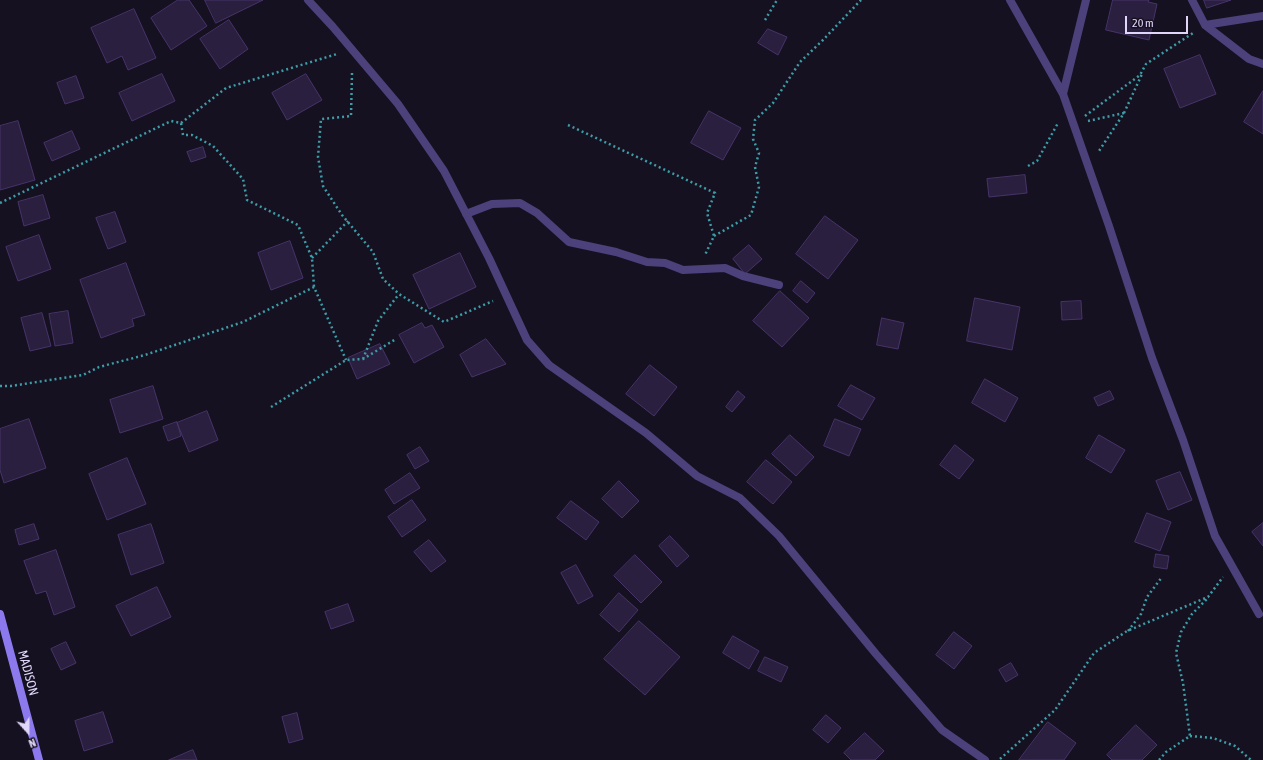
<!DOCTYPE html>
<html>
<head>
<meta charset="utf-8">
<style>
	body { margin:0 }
	#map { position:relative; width:1263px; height:760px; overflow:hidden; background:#161121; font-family:"Asap Condensed",sans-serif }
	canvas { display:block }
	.north { position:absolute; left:8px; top:712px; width:40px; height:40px; -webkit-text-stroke:3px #161121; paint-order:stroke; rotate:159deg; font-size:11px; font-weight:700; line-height:16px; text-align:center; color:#e0d6fa }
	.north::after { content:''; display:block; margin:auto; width:14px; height:18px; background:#e0d6fa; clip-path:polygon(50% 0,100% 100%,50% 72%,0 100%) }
	.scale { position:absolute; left:1125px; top:16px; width:63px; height:18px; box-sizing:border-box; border:2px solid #e0d6fa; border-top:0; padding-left:5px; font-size:12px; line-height:14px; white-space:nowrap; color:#e0d6fa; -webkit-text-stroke:3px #161121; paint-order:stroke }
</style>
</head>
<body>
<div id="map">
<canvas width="1263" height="760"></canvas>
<div class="north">N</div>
<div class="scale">20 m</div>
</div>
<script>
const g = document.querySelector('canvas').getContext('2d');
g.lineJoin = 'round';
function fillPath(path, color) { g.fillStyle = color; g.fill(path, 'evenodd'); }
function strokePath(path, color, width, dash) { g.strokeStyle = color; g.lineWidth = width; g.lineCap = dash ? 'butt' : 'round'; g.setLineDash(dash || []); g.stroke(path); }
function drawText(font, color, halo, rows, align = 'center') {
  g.font = font + ' "Asap Condensed",sans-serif'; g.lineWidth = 4; g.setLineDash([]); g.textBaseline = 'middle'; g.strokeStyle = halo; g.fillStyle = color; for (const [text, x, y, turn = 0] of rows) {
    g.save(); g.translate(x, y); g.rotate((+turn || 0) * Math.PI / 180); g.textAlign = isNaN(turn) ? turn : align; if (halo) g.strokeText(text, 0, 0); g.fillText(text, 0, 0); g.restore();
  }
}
const building = new Path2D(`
	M178 0H189L207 26 171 50 151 18Z
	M205 0H263L216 23Z
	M1113 0H1149L1148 2 1157 4 1149 40 1106 30Z
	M1204 0H1231L1207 8Z
	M134 9 156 58 128 70 122 56 107 63 91 28Z
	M229 20 248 49 220 69 200 39Z
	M768 29 787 37 778 55 758 43Z
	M1200 55 1216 94 1180 108 1164 69Z
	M162 74 175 101 132 121 119 93Z
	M306 74 322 100 287 120 272 93Z
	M76 76 84 98 65 104 57 83Z
	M1263 91V134L1244 122Z
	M709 111 741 128 723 160 691 143Z
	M18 121 35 180 0 190V126Z
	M72 131 80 149 52 161 44 143Z
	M203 147 206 157 191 162 187 152Z
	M1025 175 1027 193 989 197 987 179Z
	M43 195 50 218 24 226 18 202Z
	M115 212 126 242 108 249 96 218Z
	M825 216 858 240 828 279 796 254Z
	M39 235 51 269 18 281 6 247Z
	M290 241 303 278 271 290 258 253Z
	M749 245 762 259 745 274 733 259Z
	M460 253 476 287 429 309 413 275Z
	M126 263 145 315 132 319 134 326 101 338 80 280Z
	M801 281 815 293 807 303 793 291Z
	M780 291 809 318 782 347 753 321Z
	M975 298 1020 307 1012 350 967 341Z
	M1081 301 1082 319 1062 320 1061 302Z
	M68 311 73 343 55 346 49 314Z
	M42 313 51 346 30 351 21 318Z
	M882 318 904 323 898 349 877 345Z
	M422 323 425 328 432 325 444 347 414 363 399 335Z
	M486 339 506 364 472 377 460 355Z
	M380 344 390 364 357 379 348 358Z
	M650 365 677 387 654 416 626 394Z
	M985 379 1018 398 1005 422 972 403Z
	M851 385 875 398 862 420 838 406Z
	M153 386 163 419 120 433 110 400Z
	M738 391 745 397 732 412 726 407Z
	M1110 391 1114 399 1098 406 1094 398Z
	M207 411 218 440 189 452 177 423Z
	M29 419 46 468 4 483 0 470V429Z
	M835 419 861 429 849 456 824 446Z
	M177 422 181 436 168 441 163 427Z
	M790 435 814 457 796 476 772 454Z
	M1099 435 1125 450 1111 473 1086 458Z
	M955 445 974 460 959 479 940 465Z
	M420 447 429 461 415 469 407 455Z
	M127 458 146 504 107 520 89 474Z
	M766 460 792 482 773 504 747 482Z
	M1180 472 1192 500 1168 510 1156 481Z
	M410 473 420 488 394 504 385 490Z
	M619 481 639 501 622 518 602 499Z
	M412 500 426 520 402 537 388 517Z
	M571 501 599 522 586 540 557 518Z
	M1147 513 1171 522 1160 551 1135 542Z
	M1263 523V546L1252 532Z
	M34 524 39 539 19 545 15 530Z
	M151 524 164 563 131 575 118 535Z
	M670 536 689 556 677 567 659 546Z
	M429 540 446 561 431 572 414 552Z
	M56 550 75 607 54 615 46 591 36 594 24 561Z
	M1156 554 1169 556 1167 569 1154 567Z
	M635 555 662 582 641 603 614 576Z
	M576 565 593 596 578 604 561 573Z
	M157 587 171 617 131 636 116 606Z
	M619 593 638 610 619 632 600 615Z
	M348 604 354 621 331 629 325 612Z
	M639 621 680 657 645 695 604 659Z
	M954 632 972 646 954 669 936 655Z
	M733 636 759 651 749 669 723 653Z
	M66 642 76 663 61 670 51 649Z
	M765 657 788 667 781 682 758 671Z
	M1011 663 1018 675 1006 682 999 670Z
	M103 712 113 742 84 751 75 721Z
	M297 713 303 739 289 743 282 717Z
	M826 715 841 728 828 743 813 730Z
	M1048 722 1076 743 1064 760H1019Z
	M1136 725 1157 745 1142 760H1112L1107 755Z
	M865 733 884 751 875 760H851L844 753Z
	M193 750 197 760H169Z`);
const path = new Path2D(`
	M765 20 777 0
	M352 73 351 116 321 119 318 157 323 186 342 215 373 252 383 279 399 294 444 322 493 301
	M1124 113 1142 74
	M1085 116 1140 75 1146 64 1193 33
	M1088 121 1124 113 1099 151
	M181 123 226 88 337 54
	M568 125 715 193 707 213 714 236 705 255
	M1028 166 1037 161 1058 123
	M0 203 171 121 181 123 183 135H192L213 146 243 179 247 200 298 225 312 258 314 287
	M714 236 751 215 759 187 755 167 759 153 753 139 755 120 773 103 800 62 823 40 861 0
	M312 258 348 221
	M363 359 378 321 399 294
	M0 386H11L83 375 99 367 145 355 243 322 314 287 346 360
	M271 407 346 360 363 359 396 339
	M1128 631 1141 614 1147 597 1162 577
	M1190 736 1213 738 1235 746 1251 760
	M1000 759 1055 710 1094 653 1127 631 1208 597 1223 577
	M1159 760 1166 752 1190 736 1183 683 1176 653 1181 632 1192 614 1207 599`);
const street = new Path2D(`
	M308 0 333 27 398 104 444 171 489 258 527 340 549 365 646 433 697 476 740 498 779 536 876 654 942 730 985 760
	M1010 0 1063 94
	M1086 0 1063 94 1109 226 1152 358 1183 440 1215 536 1259 614
	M1192 0 1205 25 1249 59 1263 64
	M1205 25 1263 16
	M466 214 492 204 520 203 537 213 569 242 616 252 647 262 665 263 683 270 725 268 743 276 779 285`);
const secondary = new Path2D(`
	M0 614 39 760`);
const streetNames = [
	["MADISON",28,673,75]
];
fillPath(building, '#2b1f40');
strokePath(building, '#463469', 1);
strokePath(path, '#3d9da7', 2.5, [2, 3]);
strokePath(street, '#4c417b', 8);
strokePath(secondary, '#8d79ee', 8);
drawText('13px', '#e0d6fa', '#161121', streetNames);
</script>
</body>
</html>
